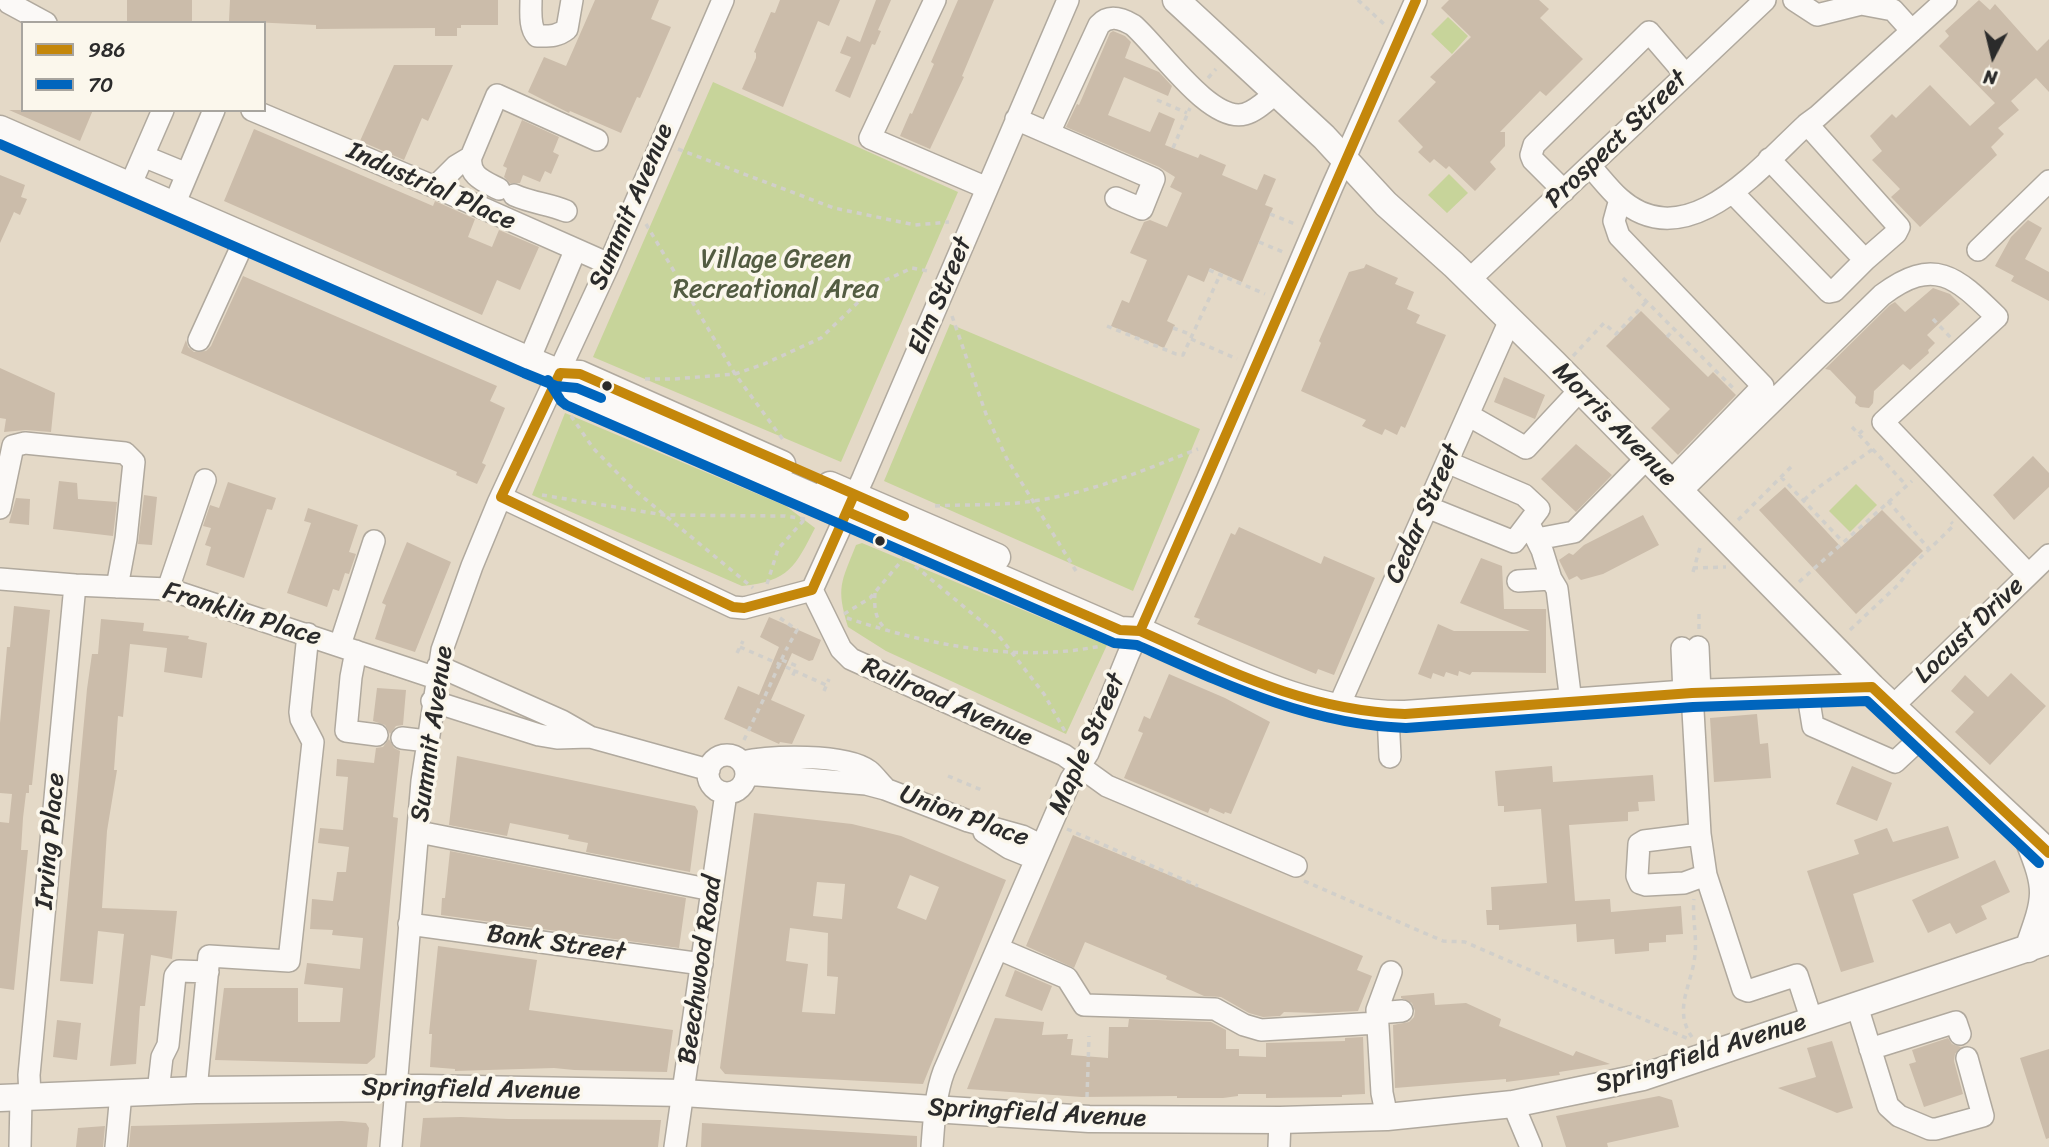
<!DOCTYPE html>
<html>
<head>
<meta charset="utf-8">
<style>
	body { margin:0 }
	#map { position:relative; width:2049px; height:1147px; overflow:hidden; background:#e4d9c7; font-family:Sriracha,sans-serif }
	canvas { display:block }
	.legend { position:absolute; left:21px; top:21px; width:245px; height:91px; box-sizing:border-box; background:#fbf7ec; border:2px solid #a8a59f; margin:0; padding:9px 12px; list-style:none; font-size:21px; color:#2b2b2b }
	.legend li { display:flex; align-items:center; gap:14px; height:35px }
	.legend b { width:35px; border:2px solid #a8a59f }
	.north { position:absolute; left:1958px; top:21px; width:70px; height:70px; -webkit-text-stroke:5px #fbf7ec; paint-order:stroke; rotate:187deg; font-size:19px; font-weight:700; line-height:28px; text-align:center; color:#2b2b2b }
	.north::after { content:''; display:block; margin:auto; width:24px; height:32px; background:#2b2b2b; clip-path:polygon(50% 0,100% 100%,50% 72%,0 100%) }
</style>
</head>
<body>
<div id="map">
<canvas width="2049" height="1147"></canvas>
<ul class="legend">
<li><b style="height:9px;background:#c4870b"></b>986</li>
<li><b style="height:9px;background:#0065bd"></b>70</li>
</ul>
<div class="north">N</div>
</div>
<script>
const g = document.querySelector('canvas').getContext('2d');
g.lineJoin = 'round';
function fillPath(path, color) { g.fillStyle = color; g.fill(path, 'evenodd'); }
function strokePath(path, color, width, dash) { g.strokeStyle = color; g.lineWidth = width; g.lineCap = dash ? 'butt' : 'round'; g.setLineDash(dash || []); g.stroke(path); }
function drawText(font, color, halo, rows, align = 'center') {
  g.font = font + ' Sriracha,sans-serif'; g.lineWidth = 7; g.setLineDash([]); g.textBaseline = 'middle'; g.strokeStyle = halo; g.fillStyle = color; for (const [text, x, y, turn = 0] of rows) {
    g.save(); g.translate(x, y); g.rotate((+turn || 0) * Math.PI / 180); g.textAlign = isNaN(turn) ? turn : align; if (halo) g.strokeText(text, 0, 0); g.fillText(text, 0, 0); g.restore();
  }
}
const green = new Path2D(`
	M1448 17 1468 36 1452 54 1431 34Z
	M713 82 958 192 841 462 593 357Z
	M1449 174 1468 193 1447 213 1428 195Z
	M950 324 1200 429 1133 591 884 481Z
	M565 413 786 506 815 528C795 567 789 581 742 586L532 495Z
	M1856 484 1877 505 1850 532 1829 511Z
	M862 543 1107 645 1066 734 886 651 848 627C836 587 841 583 856 545Z`);
const building = new Path2D(`
	M127 0H192V23H127Z
	M230 0H498V25H461V28H457V36H435V28L316 29V25L229 21Z
	M595 0H659L651 19 671 27 640 98 637 97 621 133 570 111 569 113 528 92 544 57 566 66Z
	M780 0H840L829 26 818 21 783 107 742 89 756 58V53L754 52 771 12 775 13Z
	M876 0H891L878 30 881 31 875 45 872 44 850 98 835 91 851 57 840 53 847 36 860 42Z
	M958 0H994L962 76 964 77 930 149 900 136 910 113 912 114 934 64 931 62Z
	M1449 0H1539L1549 9 1540 18 1583 59 1546 96 1540 91 1500 132H1505V146L1490 162 1496 169 1475 191 1449 166 1446 169 1434 159 1430 163 1418 152 1423 147 1398 121 1436 82 1430 77 1471 37 1441 8Z
	M1979 0 1990 10 1995 4 2037 51 2049 39V92L2036 78 2011 101 2019 110 1998 128 2004 134 1991 147 1997 155 1920 227 1891 197 1900 189 1872 160 1882 151 1870 136 1892 114 1896 118 1930 85 1970 126 1995 103 1939 46 1949 36 1945 31Z
	M1113 31 1125 36 1131 42 1125 58 1159 72 1172 86 1168 96 1124 77 1108 115 1150 132 1159 112 1175 119 1165 145 1198 158 1200 154 1226 165 1222 175 1257 190 1264 174 1276 179 1265 205 1273 208 1242 282 1210 268 1204 282 1188 275 1167 321 1175 325 1164 348 1111 326 1122 300 1129 303 1147 260 1130 253 1144 222 1150 220 1167 227 1182 193 1170 187 1175 177 1159 167 1066 127 1077 104 1079 105 1110 33Z
	M394 65H453L428 121 422 118 404 160 360 141Z
	M9 110H93L80 141Z
	M522 120 559 137 553 152 559 155 551 174 545 171 540 182 523 175 520 183H510L504 177 507 168 503 166Z
	M254 129 433 206 435 201 475 219 468 237 492 247 499 230 539 247 520 290 497 280 482 315 224 201Z
	M0 175 25 185 21 197 27 199 20 215 14 212 0 243Z
	M2028 220 2042 228 2025 259 2049 272V301L2011 281 2014 276 1995 266 2011 237Z
	M1366 264 1398 278 1395 284 1414 292 1407 309 1420 315 1416 323 1446 335 1405 428 1401 426 1397 435 1385 429 1382 435 1373 431 1362 426 1366 420 1301 391 1321 343 1319 341 1349 272 1364 268Z
	M243 276 497 386 490 401 505 408 482 463 486 465 477 484 456 475 457 472 181 353 186 340 188 347 194 352 206 351 211 346Z
	M1933 288 1950 294 1960 304 1927 335 1935 343 1928 350 1929 353 1910 370 1903 364 1874 391 1873 403 1869 408 1860 407 1855 403 1856 397 1830 370 1825 369 1890 305 1895 302 1905 312Z
	M1641 311 1708 377 1713 372 1736 395 1678 455 1651 428 1670 409 1606 346Z
	M0 368 55 393 51 432 26 430 4 432 6 419 0 418Z
	M1504 377 1545 395 1535 419 1494 402Z
	M1576 444 1612 475 1576 512 1541 479Z
	M2033 456 2049 473V487L2014 520 1993 495Z
	M59 481 77 483 78 499 117 502 113 536 53 529Z
	M228 482 276 498 272 510 267 509 244 578 206 565 211 547 205 545 211 528 203 526 210 505 219 508Z
	M1785 487 1841 547 1882 510 1923 551 1856 614 1759 510Z
	M144 495 157 497 152 545 138 544Z
	M16 498 30 499 29 525 9 523Z
	M308 508 358 525 349 552 356 554 349 574 345 573 339 591 333 589 327 607 287 593 311 523 304 521Z
	M1643 515 1659 545 1603 574 1581 580 1577 576 1569 580 1559 560 1569 553 1573 555 1584 545Z
	M1239 527 1321 564 1324 556 1375 578 1334 675 1318 669 1316 674 1197 624 1200 619 1194 617 1231 533 1235 535Z
	M407 542 451 562 415 652 375 639 386 605 382 603Z
	M1481 558 1502 566 1504 609H1546V673L1472 672 1470 675 1459 671 1458 676 1446 672 1444 677 1433 673 1431 679 1418 674 1438 624 1454 631H1530L1460 603Z
	M14 606 50 610 32 785H29V793H26L23 818 21 850H28L14 990 0 988V822L9 823 12 794 0 793V723L7 647H10Z
	M769 617 821 640 813 660 809 661 792 653 771 700 805 715 792 744 780 742 779 744 724 719 738 686 759 695 779 647 760 637Z
	M101 619 144 623 143 631 189 636 188 639 207 643 202 678 164 672 167 648 130 644 123 717 118 716 114 770H117L107 831 102 908 177 911 172 959 151 955 145 1006H140L136 1064 110 1066 124 934 98 931 93 984 60 981 87 689 92 654H98Z
	M2011 673 2046 706 1990 765 1955 732 1974 712 1951 691 1965 675 1988 697Z
	M1169 674 1225 698 1270 722 1231 814 1225 812 1224 814 1210 808 1208 813 1124 778 1143 733 1138 731 1144 716 1150 719Z
	M377 688 406 690 403 725 396 726 390 734 385 725 373 721Z
	M1757 714 1760 744 1768 743 1771 778 1714 782 1710 718Z
	M389 739 394 748 400 751 393 817 398 818 375 1057 367 1064 215 1060 224 988H298V1022H340L343 988 304 984 307 963 360 969 363 938 332 935 333 930 310 929 312 899 333 901 337 872H346L349 847 318 843 320 828 343 830 348 777 336 776 337 759 374 763 376 748 383 747Z
	M457 756 695 806 698 811 690 872 586 852 588 843 568 839 569 835 510 823 507 836 449 825Z
	M1552 766 1553 782 1653 775 1655 801 1638 802 1639 811 1628 812V821L1569 825 1575 901 1610 899 1611 912 1681 906 1683 934 1666 935V942L1649 943V951L1615 954 1614 939 1577 942 1576 924 1499 930V925H1487L1486 910H1492L1491 887 1547 883 1541 809 1504 812V806H1498L1495 771Z
	M1852 766 1892 783 1877 821 1836 804Z
	M754 813 852 824 901 836 1006 880 923 1084 725 1074 720 1068ZM910 875 939 887 926 920 897 908ZM817 882 845 884 842 919 813 916ZM790 928 828 933 827 976 838 977 835 1014 802 1012 808 964 786 961Z
	M1948 826 1959 858 1853 894 1874 962 1841 972 1807 871 1859 854 1854 840 1887 828 1893 842Z
	M1073 835 1363 956 1357 970 1372 976 1358 1011 1318 1013 1284 1012 1280 1016 1263 1017 1249 1013 1221 997 1204 996 1166 979 1167 976 1085 942 1074 968 1026 946Z
	M450 851 686 898 679 948 441 915 442 898H445Z
	M1995 860 2010 892 1981 906 1987 919 1956 934 1950 923 1928 933 1912 900Z
	M438 946 537 960 529 1010 673 1030 667 1072 574 1070 554 1068 455 1071V1069L430 1067 432 1034H429Z
	M1015 970 1052 986 1042 1011 1005 996Z
	M1434 993 1435 1005 1466 1003 1501 1019 1499 1026 1573 1056 1576 1051 1610 1064 1559 1072 1560 1075 1506 1082V1079L1395 1088 1393 1025 1409 1022 1414 1017 1415 1011 1412 1003 1401 998V996Z
	M995 1018 1044 1022 1042 1035 1068 1034 1067 1039H1073L1071 1055 1108 1058 1109 1027H1128L1129 1019 1211 1022 1226 1030V1049H1239V1056L1266 1057V1043L1345 1041V1038L1363 1037 1365 1094 1342 1095V1097L1266 1098V1094H1238V1096L1223 1098H1177V1096L1082 1097 967 1089Z
	M57 1020 81 1023 77 1060 53 1057Z
	M1948 1038 1952 1044 1961 1047 1955 1054 1954 1061 1963 1094 1924 1107 1909 1064 1916 1062 1912 1050Z
	M1832 1041 1853 1108 1837 1113 1778 1088 1816 1077 1807 1048Z
	M2049 1049V1138L2046 1139 2020 1058Z
	M1659 1096 1672 1100 1679 1127 1607 1143 1608 1147H1566L1556 1116Z
	M461 1117 508 1119 661 1120 658 1147H420L423 1118Z
	M342 1121 366 1123 369 1128 367 1147H129L131 1126Z
	M702 1123 917 1136V1147H701Z
	M105 1126 103 1147H76L78 1128Z`);
const path = new Path2D(`
	M1358 0 1385 25
	M1208 78 1216 69
	M1157 100 1187 113
	M1173 148 1190 108
	M678 149 834 208 915 225 949 222
	M1270 214 1295 224
	M646 224 735 374 784 441
	M1259 242 1283 252
	M1209 270 1265 294
	M1623 278 1736 391
	M952 316 986 414 1007 459 1076 571
	M1933 319 1951 338
	M1107 326 1176 354 1183 355 1220 275
	M1173 328 1192 335
	M1667 337 1674 329
	M1191 339 1237 359
	M1573 356 1604 323 1616 334 1647 301
	M645 379H674L735 374 764 364 821 338 877 284 912 268 928 271
	M571 416 593 448 632 488 753 588
	M1852 427 1906 485
	M1859 434 1865 428
	M1781 477 1843 542
	M542 495 664 515 785 516 805 519
	M1804 500 1816 489 1873 449
	M1888 501 1929 549
	M935 506C968 504 1001 506 1033 501 1091 493 1144 470 1198 449
	M1738 520 1791 467
	M915 566 999 636 1044 694 1067 735
	M1693 568 1726 567
	M1693 572 1701 544
	M1799 582 1912 481
	M767 584 778 549 804 520
	M875 593C874 608 875 620 887 630
	M844 614 870 598 904 558
	M780 618 797 630 786 650
	M847 618C928 645 1017 663 1101 646
	M1699 629V609
	M1850 630 1899 584 1912 566 1954 525 1951 522
	M740 647 795 671 792 677
	M737 653 743 641
	M782 660 797 666 795 671 826 685
	M824 691 829 679
	M744 740 765 696
	M948 776 984 791
	M1067 829 1198 886
	M1304 881 1443 941 1465 942 1691 1040
	M1692 1037C1672 1009 1693 983 1695 954 1697 935 1692 917 1694 899
	M1087 1097 1089 1036`);
const minor = new Path2D(`
	M531 0C531 12 529 27 537 36 549 36 557 37 567 29L572 0
	M935 0 870 138 987 188
	M1794 0 1817 15 1861 4 1893 10 1912 31
	M9 3 46 23
	M252 110 435 187 609 264
	M1016 119 1154 179 1142 209 1116 198
	M1807 124 1818 116 1946 0
	M1049 133 1099 25C1109 14 1121 18 1133 25 1158 46 1210 124 1245 114 1256 111 1267 100 1276 93
	M143 156 187 174
	M1769 159 1865 260
	M1590 166C1600 177 1609 189 1619 198 1687 259 1761 166 1807 124L1899 227 1896 233 1865 260 1834 291 1829 292 1733 193
	M130 186 163 110
	M435 187 456 166 471 157
	M499 189C484 181 468 176 471 157L497 95 597 140
	M1564 191 1533 160 1531 155 1534 145 1649 32 1685 74
	M514 195C532 203 549 204 566 211
	M1620 199 1614 221 1619 236 1763 386 1670 482
	M174 205 214 110
	M1978 250 2049 181
	M1469 280 1765 0
	M199 340 246 237
	M529 360 575 251
	M1468 415 1526 448 1580 390
	M1680 492 1882 295C1935 255 1957 278 1997 317L1883 422 2028 574
	M501 497 733 607 744 608 812 590
	M1427 507 1514 542 1539 509 1524 495 1447 462
	M0 508 13 446 25 443 125 453 134 462 126 539 117 587
	M1531 528 1542 550 1551 579
	M1537 539 1574 532 1647 458
	M0 579 75 585 168 589 436 678
	M1518 581 1551 579 1557 589 1571 702
	M168 589 205 480
	M812 590 863 478 1068 0
	M812 590 841 649 851 659 1064 755 1107 786 1296 866
	M340 645 374 541
	M1698 647 1700 693
	M1682 648 1684 694
	M356 651 351 677 346 731 377 735
	M438 666 562 721 590 737 709 770
	M1807 689 1813 726 1895 762 1923 736
	M1692 693 1700 834 1706 875 1743 989 1748 991 1797 975 1812 1021
	M432 701 539 735 557 738 589 737
	M1892 707 2049 555
	M1338 708 1510 320
	M1388 715 1390 757
	M402 738 427 741
	M708 774a19 19 0 1 1 38 0a19 19 0 1 1-38 0Z
	M742 762C770 756 845 753 869 771 874 775 879 782 884 787
	M746 774 866 784 885 789 968 821 1022 836 1042 846
	M419 832 712 890
	M984 832 1009 848 1036 859
	M1700 834 1644 841 1639 844 1637 876 1640 883 1646 885 1684 883 1706 875
	M409 924 702 964
	M999 949 1067 978 1084 1005 1215 1009 1244 1025 1261 1030 1377 1023
	M1857 1006 1888 1106 1899 1116 1930 1129H1936L1983 1116 1967 1058
	M1378 1013 1402 1011
	M1870 1049 1956 1022 1960 1034
	M196 1090 209 956 289 961 313 742 301 719 300 712 308 634
	M158 1092 162 1057 168 1045 175 976 179 971 208 972
	M30 1097 29 1075 75 585
	M1513 1104 1531 1147
	M1387 1117 1382 1093 1377 1010 1391 972
	M20 1147 21 1098
	M116 1147 121 1093
	M391 1147 422 781 442 650 472 566 498 503 609 264 723 0
	M675 1147 726 793
	M932 1147C934 1121 935 1095 944 1071L1071 779 1088 753 1128 655 1207 480 1332 187 1416 0
	M1279 1147 1280 1120`);
const major = new Path2D(`
	M1176 0 1324 137 1386 204 1454 265 1554 363 1872 687 2049 853
	M0 129 529 360 560 373 580 374 782 464
	M560 373 572 392 1120 630 1140 631C1223 667 1312 716 1405 714L1692 693 1872 687
	M830 485 997 557
	M2028 839C2049 891 2047 896 2028 949
	M0 1098 196 1090 421 1088 683 1093 1089 1119 1280 1120 1387 1117 1513 1104 1643 1077 2049 941`);
const pathBridge = new Path2D(`
	M765 696 786 650`);
const bus1 = new Path2D(`
	M854 495 812 590 744 608 733 607 501 497 560 373 580 374 904 516
	M848 512 1120 630 1140 631C1230 671 1304 710 1405 714L1692 693 1872 687 2049 853
	M1140 631 1416 0`);
const bus2 = new Path2D(`
	M0 144 524 373 556 386 577 388 601 398
	M548 380 561 401 566 405 1114 643 1137 645C1224 684 1309 725 1406 728L1693 707 1867 701 2039 863`);
const markers = [
	[607,386,6,"#2b2b2b"],
	[880,541,6,"#2b2b2b"]
];
const streetNames = [
	["Prospect Street",1617,140,-44],
	["Industrial Place",431,187,24],
	["Summit Avenue",632,207,-67],
	["Elm Street",941,296,-67],
	["Morris Avenue",1614,425,45],
	["Cedar Street",1424,514,-66],
	["Franklin Place",242,615,17],
	["Locust Drive",1970,631,-44],
	["Railroad Avenue",947,703,24],
	["Summit Avenue",433,734,-82],
	["Maple Street",1088,744,-66],
	["Union Place",964,817,20],
	["Irving Place",51,841,-85],
	["Bank Street",556,944,8],
	["Beechwood Road",701,970,-82],
	["Springfield Avenue",1701,1054,-17],
	["Springfield Avenue",471,1090,1],
	["Springfield Avenue",1037,1114,3]
];
const parkNames = [
	["Village Green",776,260],
	["Recreational Area",776,290]
];
fillPath(green, '#c7d49a');
fillPath(building, '#cbbcaa');
strokePath(minor, '#b0a99e', 24);
strokePath(major, '#b0a99e', 29);
strokePath(path, '#d1cfca', 3.5, [5, 5]);
strokePath(minor, '#fbf9f7', 21);
strokePath(major, '#fbf9f7', 26);
strokePath(pathBridge, '#d1cfca', 3.5, [5, 5]);
strokePath(bus1, '#c4870b', 10);
strokePath(bus2, '#0065bd', 10);
for (const [x, y, r, color] of markers) { const dot = new Path2D(); dot.arc(x, y, r, 0, 2 * Math.PI); g.fillStyle = color; g.fill(dot); strokePath(dot, '#fbf7ec', 2.5); }
drawText('26px', '#2b2b2b', '#fbf7ec', streetNames);
drawText('26px', '#535c42', '#fbf7ec', parkNames);
</script>
</body>
</html>
